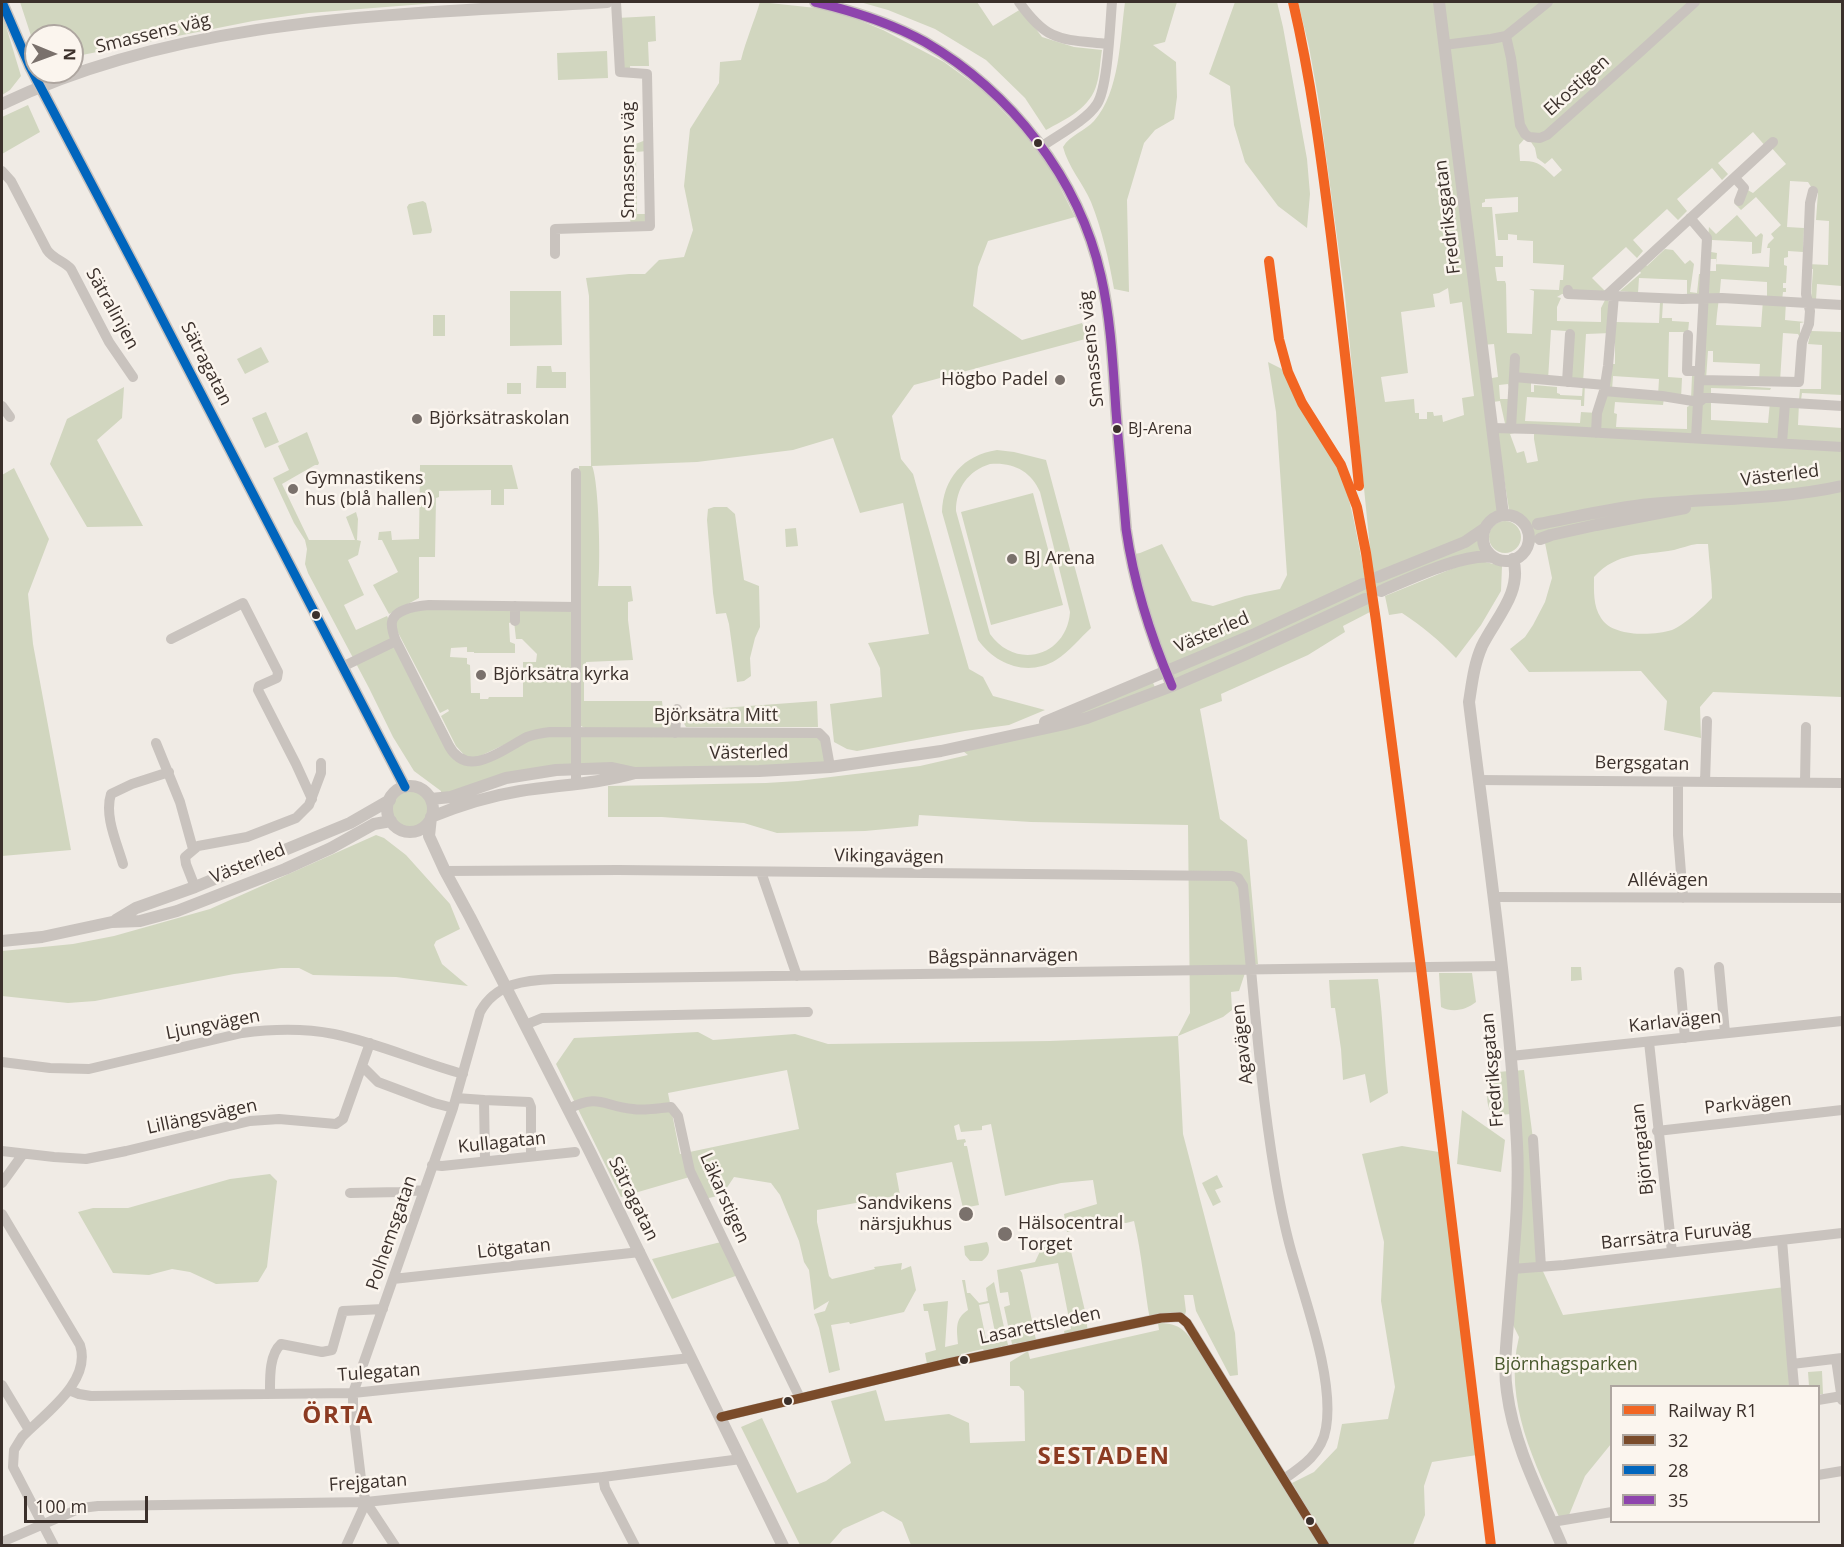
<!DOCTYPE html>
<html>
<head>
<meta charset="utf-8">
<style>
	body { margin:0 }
	#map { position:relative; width:1844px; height:1547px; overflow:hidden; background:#f0ebe5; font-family:"Open Sans",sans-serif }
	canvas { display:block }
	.frame { position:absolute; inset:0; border:3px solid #3b302b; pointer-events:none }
	.legend { position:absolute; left:1610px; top:1385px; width:210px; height:138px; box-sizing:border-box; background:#fbf5ee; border:2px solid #aea6a0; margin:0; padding:8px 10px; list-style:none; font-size:18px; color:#3b302b }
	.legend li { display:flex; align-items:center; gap:12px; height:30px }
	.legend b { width:30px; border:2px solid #aea6a0 }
	.north { position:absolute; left:24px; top:24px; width:60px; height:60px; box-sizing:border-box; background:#fbf5ee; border:2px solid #aea6a0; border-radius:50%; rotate:91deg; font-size:16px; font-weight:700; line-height:24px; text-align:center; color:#3b302b }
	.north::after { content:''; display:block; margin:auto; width:21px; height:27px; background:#7a716c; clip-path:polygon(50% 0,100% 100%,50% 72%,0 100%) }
	.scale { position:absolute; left:24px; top:1496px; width:124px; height:27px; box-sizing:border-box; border:3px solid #3b302b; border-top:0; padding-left:8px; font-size:18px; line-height:21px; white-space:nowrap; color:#3b302b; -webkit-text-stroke:4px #fbf5ee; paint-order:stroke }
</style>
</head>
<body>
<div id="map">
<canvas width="1844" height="1547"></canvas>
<div class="frame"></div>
<ul class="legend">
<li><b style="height:8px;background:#f26522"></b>Railway R1</li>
<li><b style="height:8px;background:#7a4b2a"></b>32</li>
<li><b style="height:8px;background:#0065bd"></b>28</li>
<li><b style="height:8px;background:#8e44ad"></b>35</li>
</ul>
<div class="north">N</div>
<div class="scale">100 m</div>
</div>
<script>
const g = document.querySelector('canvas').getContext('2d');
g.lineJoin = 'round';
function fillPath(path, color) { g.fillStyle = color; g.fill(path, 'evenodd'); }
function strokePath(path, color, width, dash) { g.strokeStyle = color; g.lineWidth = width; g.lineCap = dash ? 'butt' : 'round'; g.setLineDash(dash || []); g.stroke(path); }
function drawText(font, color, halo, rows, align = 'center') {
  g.font = font + ' "Open Sans",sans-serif'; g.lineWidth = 5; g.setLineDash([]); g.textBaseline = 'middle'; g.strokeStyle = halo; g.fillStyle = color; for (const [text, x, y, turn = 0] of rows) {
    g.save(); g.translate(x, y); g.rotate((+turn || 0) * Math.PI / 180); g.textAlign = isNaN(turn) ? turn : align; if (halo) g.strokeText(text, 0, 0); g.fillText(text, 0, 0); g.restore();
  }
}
const green = new Path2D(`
	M20 2H450L309 13 253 21 72 57V36H36V46L34 45Z
	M760 2 835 10 883 30 944 62 984 91 1021 130 1050 167 1075 217 988 241 978 267 973 306 1022 340 1082 323 1089 338 914 385 892 416 901 459 913 474 969 669 983 677 993 696 1045 710 1009 725 965 731 857 751 847 749 834 742 830 704 882 697 880 668 868 643 929 634 903 503 860 513 833 438 793 450 697 462 592 466C599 481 601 568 598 586H631L633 601 628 602V620L633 660 586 662V670L584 671V701H662L663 710 677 709 676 728H585L581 726 578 598 579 466H591L589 296 586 278 629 274H645L659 260 684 257 693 230 684 186 690 129 719 83 720 62 741 60C746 40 754 22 760 2Z
	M860 2H977L993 26 1021 9 1042 37 1074 47 1102 50C1100 61 1100 73 1097 83 1091 108 1066 119 1046 130L1025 98 986 60 935 29 888 10Z
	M1125 2H1177L1165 42 1153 45 1176 62 1177 97 1174 119 1155 130 1144 143 1127 200 1129 292 1114 289C1109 260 1102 230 1091 202 1083 183 1068 167 1063 147 1070 135 1085 131 1094 121 1120 92 1120 38 1125 2Z
	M1235 2H1277L1283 27 1307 159 1310 194 1307 228 1278 206 1245 162 1234 125 1230 86 1209 74Z
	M1298 2H1842V286L1817 284 1816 300H1811L1813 269H1807V264L1828 265 1829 221 1816 220 1818 193H1815L1808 182 1790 181 1787 227 1804 228 1803 252 1788 251V257L1784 258V265L1787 266 1786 283H1783V288H1786V292H1783L1782 301H1786L1785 320 1805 322 1800 323V338L1798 334 1783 333 1780 382H1759L1760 364 1713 362V351H1708L1706 379 1711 384 1771 388 1770 390 1711 388V420L1768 423 1770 402 1799 403 1798 425 1842 428V697L1713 692 1700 707 1701 738 1664 730 1667 701 1641 671 1529 672 1510 649 1525 637 1533 625 1545 602 1552 578 1544 538 1526 547C1530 533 1525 520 1510 516L1500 453 1503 515C1485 519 1478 536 1487 551L1398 584 1368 597 1370 612 1343 626 1345 632 1308 655 1221 694 1222 701 1200 709 1220 819 1247 840 1258 964H1248L1239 991 1231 992 1232 1010 1223 1017 1178 1036 1183 1134 1235 1333 1238 1375 1230 1376 1196 1311 1193 1295H1184L1186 1311 1184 1319 1150 1320C1144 1287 1142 1254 1134 1221L1126 1223 1117 1222 1067 1232 1064 1214 1097 1204 1093 1180 1061 1183 1005 1196 991 1124 982 1126V1130L961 1132 959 1124 954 1126 957 1140 965 1139 966 1142 964 1143V1146H967L979 1205 963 1208 952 1162 896 1173 900 1195 817 1210V1222L829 1276 832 1279 875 1269 874 1267 902 1263 901 1270 911 1266 916 1290 904 1312 850 1324 849 1322 831 1325 840 1370 829 1373 819 1328 814 1314 825 1311 829 1301 814 1310 809 1270 804 1262 799 1241 780 1195 771 1183 734 1177 722 1195 704 1199 693 1176 621 1197 556 1064 574 1038 698 1032 713 1040 795 1034 828 1044 1050 1041 1178 1036 1190 1013 1188 825 1031 822 919 815 918 826 865 831 777 833 744 823 662 817H608V786L766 783 798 781 920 766 968 755 959 748 1006 737 1151 678 1157 692 1171 686 1130 555 1140 553 1162 544 1192 601 1213 606 1245 596 1280 589 1287 575 1276 412 1268 362 1288 372 1302 403 1341 465 1354 521 1366 582 1373 579 1345 296 1318 97 1309 47ZM1753 132 1767 148 1770 146 1786 164 1753 193 1744 188 1734 203 1741 210 1756 197 1781 225 1771 234 1774 238 1768 244 1767 248H1770L1769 267 1716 264 1717 253 1711 252 1712 240 1752 242V254L1761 253 1763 235 1761 233 1756 237 1737 215 1716 234 1709 227 1706 259H1716V271H1705V274H1699L1697 293 1690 292 1694 264 1690 260 1685 264 1673 250 1665 249 1647 266 1643 262 1637 267 1641 273 1620 291 1638 293 1639 278 1687 280V295L1704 299 1700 376H1692L1691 399 1689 406 1687 407V429L1616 427 1617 414 1614 413 1615 402 1663 405 1664 398 1604 391 1597 413 1581 412 1580 423 1525 421 1527 397 1581 400V406H1584L1585 383H1583L1586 334 1611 333 1608 294 1592 278 1626 247 1637 258 1643 251 1633 240 1667 209 1678 220 1687 211 1677 199 1712 168 1722 180 1728 174 1718 163ZM1527 136 1535 148 1537 158 1545 164 1552 158 1562 170 1554 177C1542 165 1538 160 1520 161L1519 145ZM1518 197V212L1495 214 1498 240H1508V234L1517 235V240L1533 241V263L1564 265 1563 280H1560L1559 290 1529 289 1534 291 1532 334 1507 333 1506 284 1505 281H1497L1495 267H1503V256H1496L1492 207H1482V203L1485 202V199ZM1721 279 1767 282V300H1763L1761 327 1716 325C1717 309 1720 295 1721 279ZM1448 288 1450 304 1462 302 1474 396 1462 398 1464 415 1443 422 1442 415 1434 416 1433 412H1427V419H1419V413H1415L1414 399 1385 402 1381 377 1408 373 1401 312 1435 307 1433 294 1439 293ZM1562 294 1606 298 1601 308V322L1557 321V307L1561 298 1557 297ZM1551 330 1566 331 1567 382 1583 383 1582 396 1560 395V394L1557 393V387L1534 385V392H1531V379L1548 380ZM1494 344 1498 377 1486 379 1482 345ZM1508 384 1513 399H1500L1499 385ZM1500 401 1506 428H1492L1486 403ZM1534 429V439L1538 461 1527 463 1524 451 1517 453 1510 434ZM1697 544H1708C1709 562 1712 580 1712 598 1704 607 1683 626 1672 630 1653 636 1612 637 1601 618 1593 606 1594 591 1594 577 1618 551 1642 556 1674 550 1682 548 1689 545 1697 544ZM787 1070 799 1129 680 1154 668 1093Z
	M2 13 21 76 10 90 2 95Z
	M655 16 656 41 648 42 649 66H630V72H620L617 18Z
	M607 51 608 78 558 80 557 53Z
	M28 105 40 132 2 154V117Z
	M648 139V151L636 152 637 214H650V218L639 226 631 227 628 201 626 148Z
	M423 201 426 203 432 230 431 233 413 235 407 207 409 204Z
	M510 291H561L562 345 510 346Z
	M1660 302H1663L1662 318H1672V321L1689 322 1688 332H1669L1668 377 1682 378 1681 399 1658 396 1659 379 1613 376 1612 390 1604 389 1608 364H1615V322L1659 323Z
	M433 315H445V336H433Z
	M1811 331 1842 332V395L1802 393 1801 400H1799L1800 389H1821L1822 345 1808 344Z
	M261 347 269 362 245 374 237 359Z
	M537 366H551L552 372H566V388H536Z
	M507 383H521V394H507Z
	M124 387 122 418 97 440 143 526 87 527 50 464 67 419Z
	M266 412 279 442 265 448 252 418Z
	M307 432 319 463 318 465H315L282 484 309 540H355L346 517 356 512 358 519 357 540 361 541 358 555 348 560 364 595 344 605 356 630 387 616 464 764 527 737 819 733 830 767 556 770 441 799V791L414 771 393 737 369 688 308 573 305 564 307 549 305 540 294 523 273 478 289 470 278 446Z
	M997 450 1014 452 1046 460 1091 628C1080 638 1069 652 1056 660 1028 677 996 665 978 640L942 512C943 479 963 455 997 450ZM990 464C1013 462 1031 471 1040 492L1070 612C1067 656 1016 671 990 634L956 511C956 488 968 471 990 464Z
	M420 465H512L518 489H504V505H491V490L439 491V497L436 498 435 557H419V598L389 614 373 585 398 572 382 540H378L379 532 391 531 392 540 419 539Z
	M14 468 49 539 28 594 33 644 71 850 2 856V475Z
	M1033 493 1063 605 991 625 961 512Z
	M714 507H727L735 514 744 580 759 586 760 627 755 638 750 658 751 676 744 681 737 682 729 624 726 613 716 614 713 593 707 520 708 509Z
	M1489 537a16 16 0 1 1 32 0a16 16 0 1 1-32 0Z
	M796 528 798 546 786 547 785 529Z
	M1477 560 1502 566 1501 591 1481 625 1456 658C1439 640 1422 626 1402 613L1389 615 1385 596 1461 565Z
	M576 607V728L523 736 476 758 466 757 456 746 441 716 449 711 448 709 440 713 392 621 407 609ZM514 621 516 639H522L537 654 536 662H523V697H489L488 699H480V693H471L470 665 467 664V658L450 657 451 648 467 647V652H474V653H515V644L510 642 509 623Z
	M817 701 818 727H686L682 720 681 711Z
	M387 809a23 23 0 1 1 46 0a23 23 0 1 1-46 0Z
	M376 835 384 838 406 855 450 904 460 929 436 941 434 945 442 964 468 986 396 977 313 975 299 968H281L234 974 95 1001 68 1003 2 996V951L73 944 114 936 210 909Z
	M1571 967H1581L1582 980 1571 981Z
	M1439 973H1472L1476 1002C1466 1010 1453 1013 1441 1007Z
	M1378 979C1383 1017 1384 1055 1388 1093L1370 1103 1365 1074 1343 1080 1341 1049 1335 1008H1331L1329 980Z
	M1524 1070 1533 1139 1541 1267 1563 1315 1785 1287 1794 1386H1612L1611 1444 1585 1476 1567 1520 1561 1521C1535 1464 1503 1401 1519 1337L1509 1317 1512 1269V1071Z
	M1508 1071 1511 1114 1500 1115 1491 1112C1483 1097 1489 1085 1499 1072Z
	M1462 1110 1505 1140 1501 1172 1457 1164Z
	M1402 1146 1439 1152 1477 1455 1432 1462 1424 1486 1425 1515 1413 1545H1329L1292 1483 1314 1472 1337 1448 1342 1424 1388 1419 1395 1387 1381 1301 1384 1242 1362 1154Z
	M270 1174 277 1181 267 1267 258 1282 216 1284 190 1272 172 1269 149 1275 113 1273 78 1212 93 1208H128L230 1179Z
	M1217 1175 1223 1187 1215 1190 1221 1202 1213 1206 1202 1183Z
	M725 1241 741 1274 672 1299 652 1259Z
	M987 1242C991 1250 989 1256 982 1261H970L965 1255 964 1246Z
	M1042 1247H1070L1085 1311 1088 1333 1065 1337 1064 1331 1071 1329 1058 1263 1020 1270 1022 1273 1036 1340 1012 1344 1004 1307 1010 1305 1008 1292 1000 1293 997 1270 1035 1262Z
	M962 1280H965L967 1293H970L979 1303 988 1301 986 1288 994 1282 1008 1345 984 1351 983 1349 961 1354V1357L927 1364 925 1353 936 1350 928 1311H924L923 1304 948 1301 945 1347 958 1344C957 1330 954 1319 968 1310ZM989 1303 996 1337 986 1339 979 1305Z
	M1158 1323C1182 1323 1186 1332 1199 1350L1321 1545H911L902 1522 883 1511 843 1529 829 1545H800L741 1427 762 1418 797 1493 826 1481 851 1463 831 1401 876 1390 885 1421 949 1414 969 1423 970 1443 1025 1441 1024 1391 1019 1386H1010V1362L1028 1351 1030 1359 1159 1330Z
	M1822 1371 1823 1394H1819L1818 1386H1809L1808 1372Z`);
const minor = new Path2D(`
	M1019 2C1048 43 1061 39 1108 44
	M1506 36 1511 58 1520 125 1525 134 1529 137 1540 138 1547 135 1639 53 1695 2
	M1444 45 1491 39 1506 36 1548 2
	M1041 147C1058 135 1087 120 1097 104 1108 87 1110 24 1112 2
	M2 171 11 181 47 250C53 259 64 261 71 269L109 342 133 377
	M1735 178 1744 188 1739 201
	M1690 218 1707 238 1696 438
	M555 254V229L650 226 647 74 620 72 616 2
	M1568 290V294L1682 299 1722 298 1842 305
	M1607 295 1773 142
	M1688 335 1687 371H1700
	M1514 377 1605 385
	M1700 380 1799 382 1802 342 1809 324 1810 311 1806 294 1810 203 1813 191
	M1567 382 1570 334
	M1604 391 1662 396 1699 402 1704 398H1712L1842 406
	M2 406 10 417
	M1492 428 1534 429 1842 447
	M1511 428 1515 358
	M1596 433 1597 413 1604 391 1608 366 1614 295
	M1782 443 1785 403
	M515 606V621
	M576 607 429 605C418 606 395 608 392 622 391 628 394 636 396 641L449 746C468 780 503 749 527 737 535 734 542 733 550 732L819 733 825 739 830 767
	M171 639 243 603 278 672 277 678 259 686 258 690 296 764 312 799
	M342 667 396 641
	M675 733 677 709
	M156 743 180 802 193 849
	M1478 780 1842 783
	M1678 782V835L1683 898
	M1705 782 1707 721
	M1805 782 1806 727
	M576 784V473
	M123 864C117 843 104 816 111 794L132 784 169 772
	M445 871 618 870 1232 876 1238 878 1243 886C1253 982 1259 1080 1275 1175 1280 1205 1286 1235 1295 1264 1308 1309 1334 1382 1326 1428 1322 1453 1303 1466 1284 1479
	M761 872 797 976
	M195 887 186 864 185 857 198 846 247 837 296 818 309 805 321 773V763
	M1494 897 1842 898
	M1719 967 1725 1033
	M1679 972 1685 1038
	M525 1025 542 1018 808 1012
	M1649 1042 1672 1252
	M1511 1056 1842 1021
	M2 1062 50 1068 89 1069 242 1033C272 1029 303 1028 334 1034 378 1043 419 1062 463 1074
	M362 1066 378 1082 434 1103 453 1108
	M456 1098 484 1100
	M568 1109C600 1093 602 1106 633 1109 645 1111 659 1108 671 1107L678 1116 690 1171 800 1398
	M1657 1131 1842 1110
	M1533 1139 1541 1267
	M2 1151 54 1157 86 1159 126 1151 250 1121 279 1119 336 1124 343 1119 370 1043
	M485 1161 484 1100 529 1102 531 1107V1156
	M432 1165 442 1166 575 1152
	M2 1183 23 1154
	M350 1193 400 1192 424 1190
	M2 1214 80 1345C92 1382 44 1414 22 1437L14 1450 13 1467 54 1546
	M1782 1240 1792 1364
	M1512 1269 1564 1265 1842 1233
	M393 1279 640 1252
	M1836 1359 1842 1400
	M2 1385 29 1430
	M1794 1386 1792 1364 1842 1358
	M69 1390 79 1394 91 1396 353 1393 691 1358
	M270 1394C270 1378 269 1355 281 1344L322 1352 332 1350 343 1311 383 1309
	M1818 1400 1842 1396
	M721 1417 948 1363 1161 1318 1180 1317 1187 1323 1200 1344 1325 1546
	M1818 1475 1842 1471
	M603 1477 605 1488 635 1546
	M1552 1522 1612 1512
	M2 1542 81 1508 98 1506 366 1502 603 1477 741 1459
	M346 1546 366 1502
	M395 1546 366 1502 362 1487 353 1412V1393L453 1108 480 1012C496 983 525 980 555 979L1502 966`);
const tertiary = new Path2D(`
	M2 2 30 67 141 278 405 787
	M815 2C853 11 891 23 925 42 1011 92 1079 178 1101 276 1111 320 1113 366 1116 411 1119 451 1123 490 1126 529 1134 584 1150 635 1172 686
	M1439 2 1503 515
	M2 104C190 14 404 15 607 2
	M1483 538a23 23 0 1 1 46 0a23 23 0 1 1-46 0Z
	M1538 524C1575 517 1612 508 1651 504 1715 498 1779 500 1842 486
	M1540 539 1551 535 1596 525 1685 508
	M1513 559C1523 592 1495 619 1482 646 1474 664 1472 683 1469 702 1487 849 1509 995 1517 1144 1520 1199 1513 1255 1509 1311 1507 1338 1503 1366 1507 1392 1514 1447 1541 1496 1562 1546
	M1378 577 1465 542 1484 529
	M1381 591C1409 579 1463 553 1493 557
	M1045 722 1255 634 1363 584
	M635 773C597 784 558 785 520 791 489 796 460 805 431 817L429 836 445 871 470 917 590 1152 783 1546
	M387 809a23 23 0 1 1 46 0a23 23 0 1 1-46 0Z
	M431 799 451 797 506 778 556 770 612 768 635 773 759 771 830 767 941 751 1065 724 1087 718 1172 686 1244 655 1365 599
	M116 920 136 908 195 887 350 823 390 800
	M2 941 42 937 112 922 140 921 177 911 285 869 331 848 374 824 391 821`);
const bus1 = new Path2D(`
	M721 1417 948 1363 1161 1318 1180 1317 1187 1323 1200 1344 1325 1546`);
const bus2 = new Path2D(`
	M2 2 30 67 141 278 405 787`);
const bus3 = new Path2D(`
	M815 2C853 11 891 23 925 42 1011 92 1079 178 1101 276 1111 320 1113 366 1116 411 1119 451 1123 490 1126 529 1134 584 1150 635 1172 686`);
const rail1 = new Path2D(`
	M1293 2C1311 79 1321 157 1331 236 1341 319 1351 403 1359 486
	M1269 261 1279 339 1288 372 1302 403 1341 465 1357 507 1366 553 1376 621 1421 968 1491 1546`);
const markers = [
	[1038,143,5,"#3b302b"],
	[1060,380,6,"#7a716c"],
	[417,419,6,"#7a716c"],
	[1117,429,5,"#3b302b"],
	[293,489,6,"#7a716c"],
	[1012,559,6,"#7a716c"],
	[316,615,5,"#3b302b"],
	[481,675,6,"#7a716c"],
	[966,1214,8,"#7a716c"],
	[1005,1234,8,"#7a716c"],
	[964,1360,5,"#3b302b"],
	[788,1401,5,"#3b302b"],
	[1310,1521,5,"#3b302b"]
];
const busNames = [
	["BJ-Arena",1128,429]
];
const streetNames = [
	["Smassens väg",153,34,-14],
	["Ekostigen",1577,86,-42],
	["Smassens väg",629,160,-90],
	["Fredriksgatan",1448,217,-97],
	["Sätralinjen",112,309,61],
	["Smassens väg",1092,349,-96],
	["Sätragatan",206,364,63],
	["Västerled",1780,476,-7],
	["Västerled",1212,633,-23],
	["Björksätra Mitt",716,716],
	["Västerled",749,753,-1],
	["Bergsgatan",1642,764,1],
	["Vikingavägen",889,857,1],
	["Västerled",248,864,-22],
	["Allévägen",1668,881],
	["Bågspännarvägen",1003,957,-1],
	["Karlavägen",1675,1022,-6],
	["Ljungvägen",213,1025,-11],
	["Agavägen",1243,1044,-96],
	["Fredriksgatan",1493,1070,-95],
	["Parkvägen",1748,1104,-6],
	["Lillängsvägen",202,1117,-12],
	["Kullagatan",502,1143,-6],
	["Björngatan",1643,1149,-96],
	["Läkarstigen",724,1198,66],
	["Sätragatan",633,1199,64],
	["Polhemsgatan",392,1233,-71],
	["Barrsätra Furuväg",1676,1236,-6],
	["Lötgatan",514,1249,-6],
	["Lasarettsleden",1040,1326,-12],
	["Tulegatan",379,1373,-4],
	["Frejgatan",368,1483,-4]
];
const poiNames = [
	["Högbo Padel",1048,380,"right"],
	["Björksätraskolan",429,419],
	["Gymnastikens",305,479],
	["hus (blå hallen)",305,500],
	["BJ Arena",1024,559],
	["Björksätra kyrka",493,675],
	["Sandvikens",952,1204,"right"],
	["närsjukhus",952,1225,"right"],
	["Hälsocentral",1018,1224],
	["Torget",1018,1245]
];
const parkNames = [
	["Björnhagsparken",1566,1365]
];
const districtNames = [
	["ÖRTA",338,1416],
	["SESTADEN",1104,1457]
];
fillPath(green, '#d1d6bf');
strokePath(minor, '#c9c3be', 10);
strokePath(tertiary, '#c9c3be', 12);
strokePath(bus1, '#7a4b2a', 9);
strokePath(bus2, '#0065bd', 9);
strokePath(bus3, '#8e44ad', 9);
strokePath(rail1, '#f26522', 10);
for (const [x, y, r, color] of markers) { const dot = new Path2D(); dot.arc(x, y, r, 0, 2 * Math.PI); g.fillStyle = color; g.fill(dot); strokePath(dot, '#fbf5ee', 2); }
drawText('16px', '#3b302b', '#fbf5ee', busNames, 'left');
drawText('18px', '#3b302b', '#fbf5ee', streetNames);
drawText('18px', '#3b302b', '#fbf5ee', poiNames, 'left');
drawText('18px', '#4a5a2e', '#fbf5ee', parkNames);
g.letterSpacing = '1.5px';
drawText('bold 24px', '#8c3b22', '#fbf5ee', districtNames);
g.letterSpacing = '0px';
</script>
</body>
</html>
